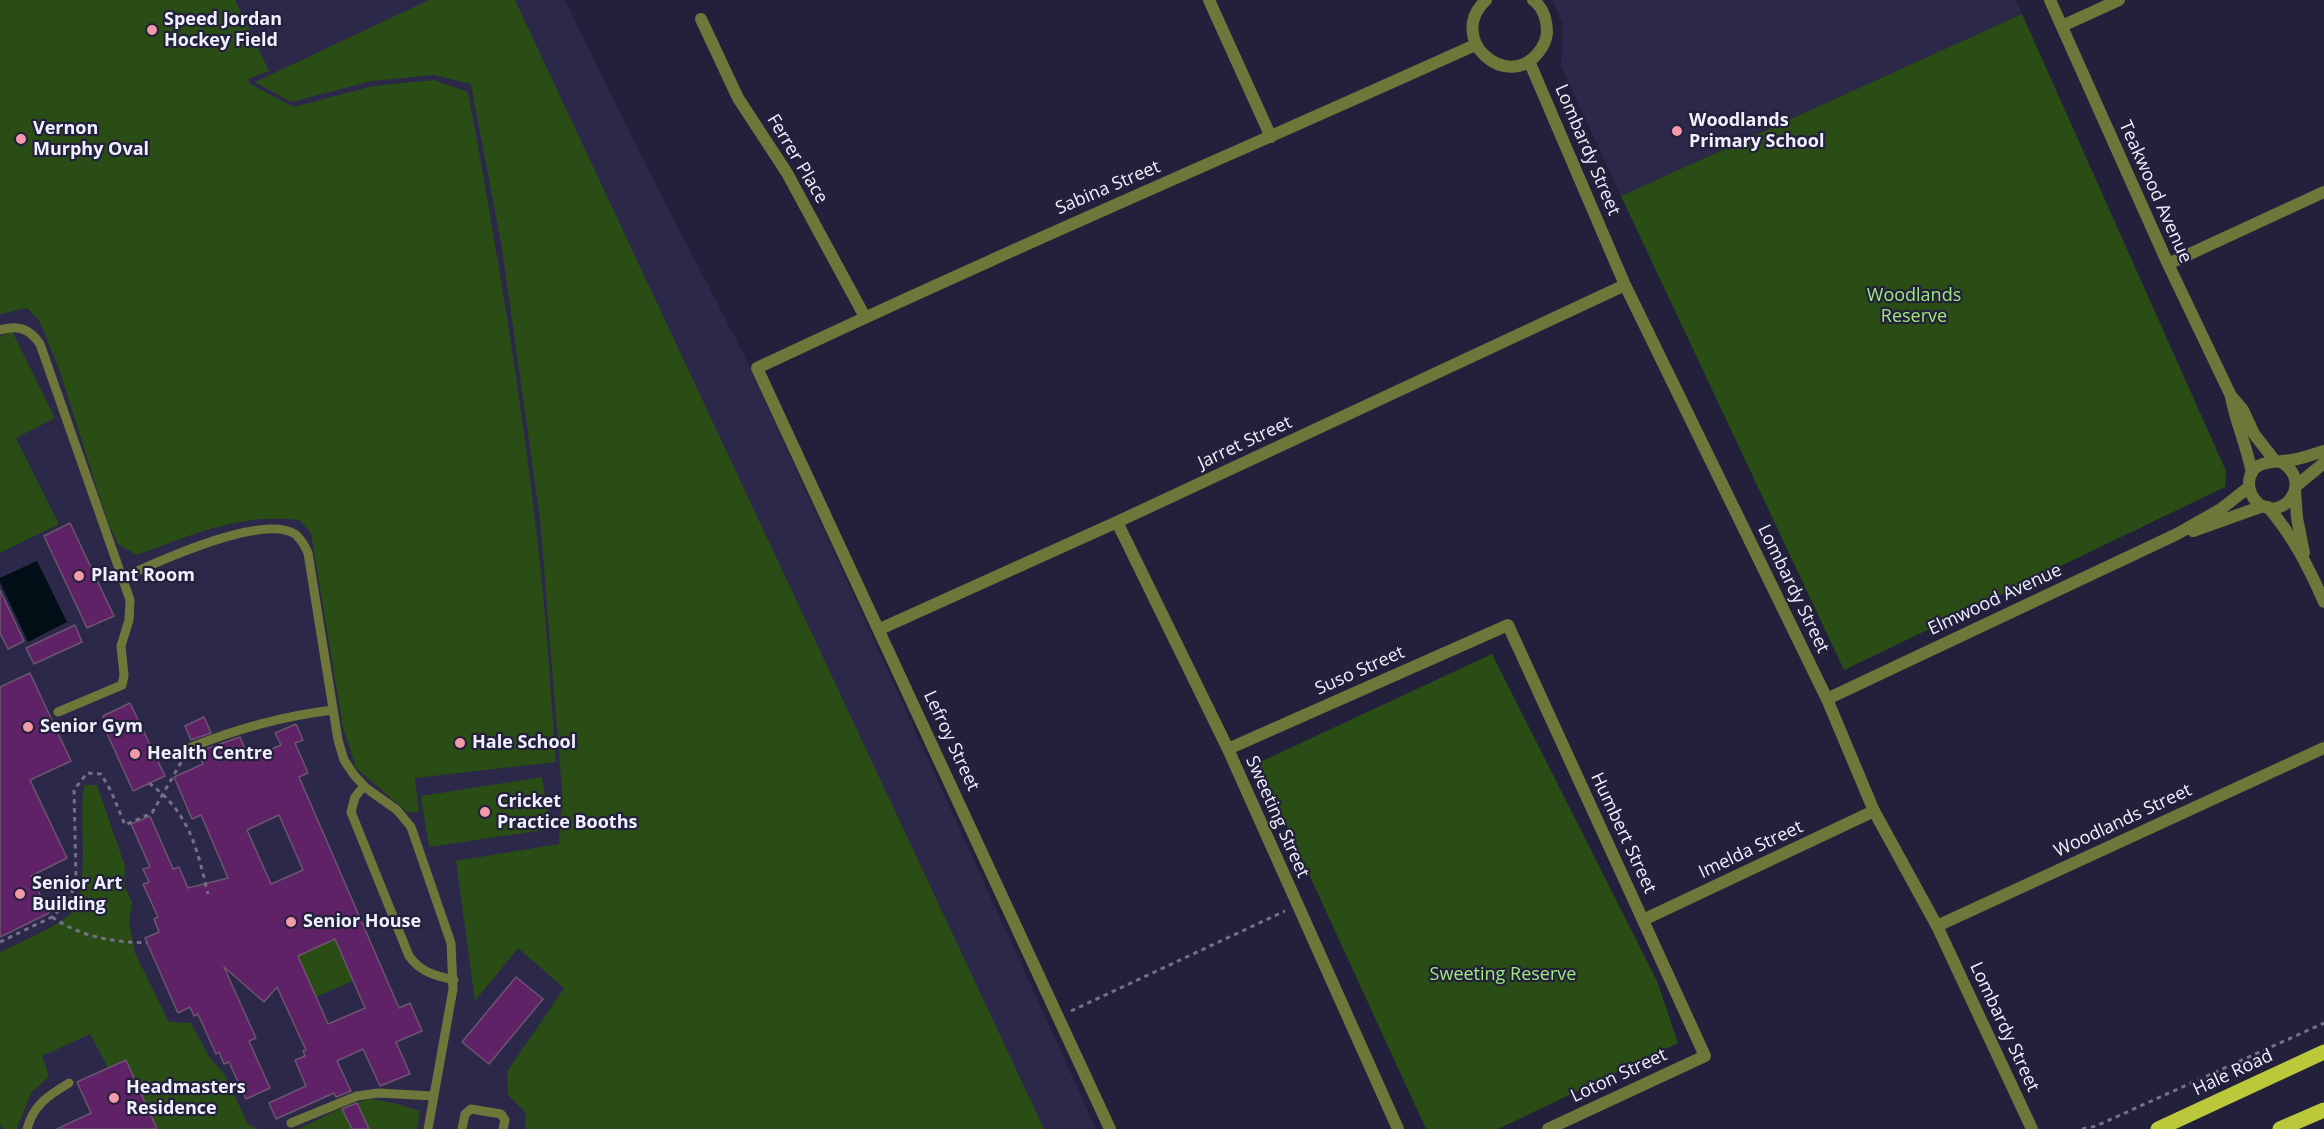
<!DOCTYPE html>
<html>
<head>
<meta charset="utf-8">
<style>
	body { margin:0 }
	canvas { display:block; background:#23203b }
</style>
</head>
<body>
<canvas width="2324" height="1129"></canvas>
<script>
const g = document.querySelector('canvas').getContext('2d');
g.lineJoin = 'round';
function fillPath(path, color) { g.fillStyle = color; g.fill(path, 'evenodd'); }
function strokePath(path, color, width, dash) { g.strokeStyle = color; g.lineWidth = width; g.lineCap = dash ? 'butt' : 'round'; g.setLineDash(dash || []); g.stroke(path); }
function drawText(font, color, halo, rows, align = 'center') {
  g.font = font + ' "Open Sans",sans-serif'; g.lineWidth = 4.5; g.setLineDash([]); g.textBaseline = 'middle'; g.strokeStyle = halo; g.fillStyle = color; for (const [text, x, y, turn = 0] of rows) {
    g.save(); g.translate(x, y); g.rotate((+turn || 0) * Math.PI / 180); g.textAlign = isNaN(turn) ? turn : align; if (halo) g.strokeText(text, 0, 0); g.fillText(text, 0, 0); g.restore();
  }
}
const built = new Path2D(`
	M0 0H565L637 148 745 357 1096 1129H0Z
	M1552 0H2016L2022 14 1621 196 1561 66 1563 24Z`);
const green = new Path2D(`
	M0 0H235L269 71 248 79 250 84 294 107 373 86 434 80 468 92C497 248 523 405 540 563 547 629 551 695 556 762L415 778 419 812H407L356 768 343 727 311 533 299 520C238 513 192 535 137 555L118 544 107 520 59 369 40 322 27 308 0 314Z
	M429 0H515L1044 1129H525L526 1113 508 1095 507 1072 564 988 518 948 475 1001 456 861 559 844 562 792 540 519 502 249 471 84 434 75 372 81 291 102 255 82Z
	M2022 14 2226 471 2225 487 1844 670 1621 196Z
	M12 331 55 418 16 438 59 524 0 553V337Z
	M1492 654 1657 981 1678 1043 1498 1129H1426L1258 763Z
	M542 777 550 829 429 847 421 796Z
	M84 785H97L125 866 124 885 132 902 129 922 135 953 169 1022 191 1023 210 1058 225 1075 248 1124 258 1129H156L126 1060 108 1068 90 1034 42 1056 49 1076 31 1093 17 1129H4L0 1126V952C14 946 64 923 72 912 91 881 78 823 84 785Z
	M335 939 353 981 316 997 298 956Z
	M371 1099 394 1103 420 1111 417 1129H298L350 1104Z`);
const water = new Path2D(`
	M37 561 67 622 28 642 0 582V578Z`);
const building = new Path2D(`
	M70 523 114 616 87 628 44 536Z
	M0 590 24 641 8 649 0 633Z
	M75 625 82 642 34 664 26 648Z
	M30 673 71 761 30 780 67 858 31 876 49 913 0 937V687Z
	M130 703 165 776 133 791 106 731 109 729 103 716Z
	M204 717 211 733 191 740 185 726Z
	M296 724 303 740 295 743 308 773 299 777 399 1008 410 1003 422 1031 396 1042 410 1074 380 1086 363 1049 337 1061 351 1091 336 1097 334 1093 276 1119 269 1103 306 1086 295 1060 305 1056 303 1051 306 1050 277 987 264 1002 224 967 256 1038 249 1041 270 1088 246 1099 229 1062 224 1064 219 1052 216 1054 198 1014 194 1016 190 1007 178 1013 145 938 159 932 154 919 158 917 143 884 149 882 143 869 150 867 131 824 150 816 173 869 179 867 188 888 228 878 201 815 192 819 174 777 203 764 197 752 240 737 249 759 281 745 275 733ZM279 815 303 870 271 884 247 830ZM335 939 365 1008 328 1024 298 956Z
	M516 977 543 999 489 1064 462 1042Z
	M126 1060 157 1129H57L91 1113 77 1082Z
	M357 1103 369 1129H352L342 1109Z`);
const path = new Path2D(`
	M149 783C190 813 197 849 208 894
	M52 917C81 937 112 942 147 943
	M0 942 52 917 70 901 76 877 74 790 87 773 101 774 111 791 125 825 152 813 183 759
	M1071 1011 1285 911
	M2082 1129 2096 1126 2324 1023`);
const service = new Path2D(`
	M0 330C18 325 29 328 40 344L130 600 129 620 121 646 124 675 122 685 58 712
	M124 577C157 562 262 513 295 534 301 539 305 546 308 553L338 740 344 760 354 775 366 788 397 810 411 827 451 943 453 989 428 1129
	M189 748C236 729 283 716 333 710
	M364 786 355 797 351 812 409 956C420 972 436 976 454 980
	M291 1123 357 1096 378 1093 434 1096
	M27 1129C33 1105 49 1095 69 1083
	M462 1129 465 1114 471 1109 501 1114 505 1120 503 1129`);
const minor = new Path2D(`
	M1209 0 1271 137
	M1486 0C1445 39 1507 92 1538 53 1543 47 1546 41 1547 33 1547 20 1544 8 1533 0
	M2050 0 2168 264 2231 396 2243 410 2254 434 2275 461
	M701 19 738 98 787 173 865 317
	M2062 26 2119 0
	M1529 61 1625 285 1827 699 1874 811 1937 926 2032 1129
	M2168 264 2324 192
	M2231 397C2236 423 2247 447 2252 473
	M2281 462C2314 481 2284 522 2259 504 2253 499 2249 491 2249 483 2250 458 2276 463 2292 460 2303 458 2314 454 2324 451
	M2296 486 2324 463
	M2295 491 2297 518 2304 553
	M2268 507C2293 536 2309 568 2324 602
	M1117 522 1228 749 1398 1129
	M2193 531 2263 506
	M880 629 1117 522 1625 285
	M1827 699 2177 534 2221 509 2249 487
	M1228 749 1508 625 1705 1056 1548 1129
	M1643 920 1874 811
	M1937 926 2324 748
	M1110 1129 757 368C994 256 1236 153 1475 45`);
const primary = new Path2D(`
	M2158 1129 2324 1052
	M2280 1129 2324 1110`);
const markers = [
	[152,30,6,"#f39aa9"],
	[1677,131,6,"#f39aa9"],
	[21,139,6,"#f39aa9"],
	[79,576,6,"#f39aa9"],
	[28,727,6,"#f39aa9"],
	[460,743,6,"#f39aa9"],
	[135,754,6,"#f39aa9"],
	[485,812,6,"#f39aa9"],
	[20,894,6,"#f39aa9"],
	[291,922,6,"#f39aa9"],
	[114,1098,6,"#f39aa9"]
];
const poiNames = [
	["Speed Jordan",164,20],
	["Hockey Field",164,41],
	["Woodlands",1689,121],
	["Primary School",1689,142],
	["Vernon",33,129],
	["Murphy Oval",33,150],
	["Plant Room",91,576],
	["Senior Gym",40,727],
	["Hale School",472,743],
	["Health Centre",147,754],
	["Cricket",497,802],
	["Practice Booths",497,823],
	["Senior Art",32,884],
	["Building",32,905],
	["Senior House",303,922],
	["Headmasters",126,1088],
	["Residence",126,1109]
];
const streetNames = [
	["Lombardy Street",1587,150,67],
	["Ferrer Place",797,159,59],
	["Sabina Street",1108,188,-23],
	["Teakwood Avenue",2155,192,66],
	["Jarret Street",1245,443,-25],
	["Lombardy Street",1793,589,64],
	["Elmwood Avenue",1995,600,-25],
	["Suso Street",1360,671,-24],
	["Lefroy Street",951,741,65],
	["Sweeting Street",1277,817,66],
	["Woodlands Street",2123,821,-25],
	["Humbert Street",1623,833,65],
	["Imelda Street",1751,850,-25],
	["Lombardy Street",2004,1027,65],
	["Hale Road",2233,1073,-25],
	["Loton Street",1619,1076,-25]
];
const parkNames = [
	["Woodlands",1914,296],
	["Reserve",1914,317],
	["Sweeting Reserve",1503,975]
];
fillPath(built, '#2c2849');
fillPath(green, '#2a4d15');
fillPath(water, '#020e15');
fillPath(building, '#602267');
strokePath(building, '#6c556e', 1.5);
strokePath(path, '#737087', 3, [4.5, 4.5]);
strokePath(service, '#6e7639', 9);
strokePath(minor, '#6e7639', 12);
strokePath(primary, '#bac83a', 15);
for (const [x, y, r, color] of markers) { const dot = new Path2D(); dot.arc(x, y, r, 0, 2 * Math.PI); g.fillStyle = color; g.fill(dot); strokePath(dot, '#23203b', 2); }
drawText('bold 18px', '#f0effe', '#23203b', poiNames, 'left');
drawText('18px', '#f0effe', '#23203b', streetNames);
drawText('18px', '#a0e87b', '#23203b', parkNames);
</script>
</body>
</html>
